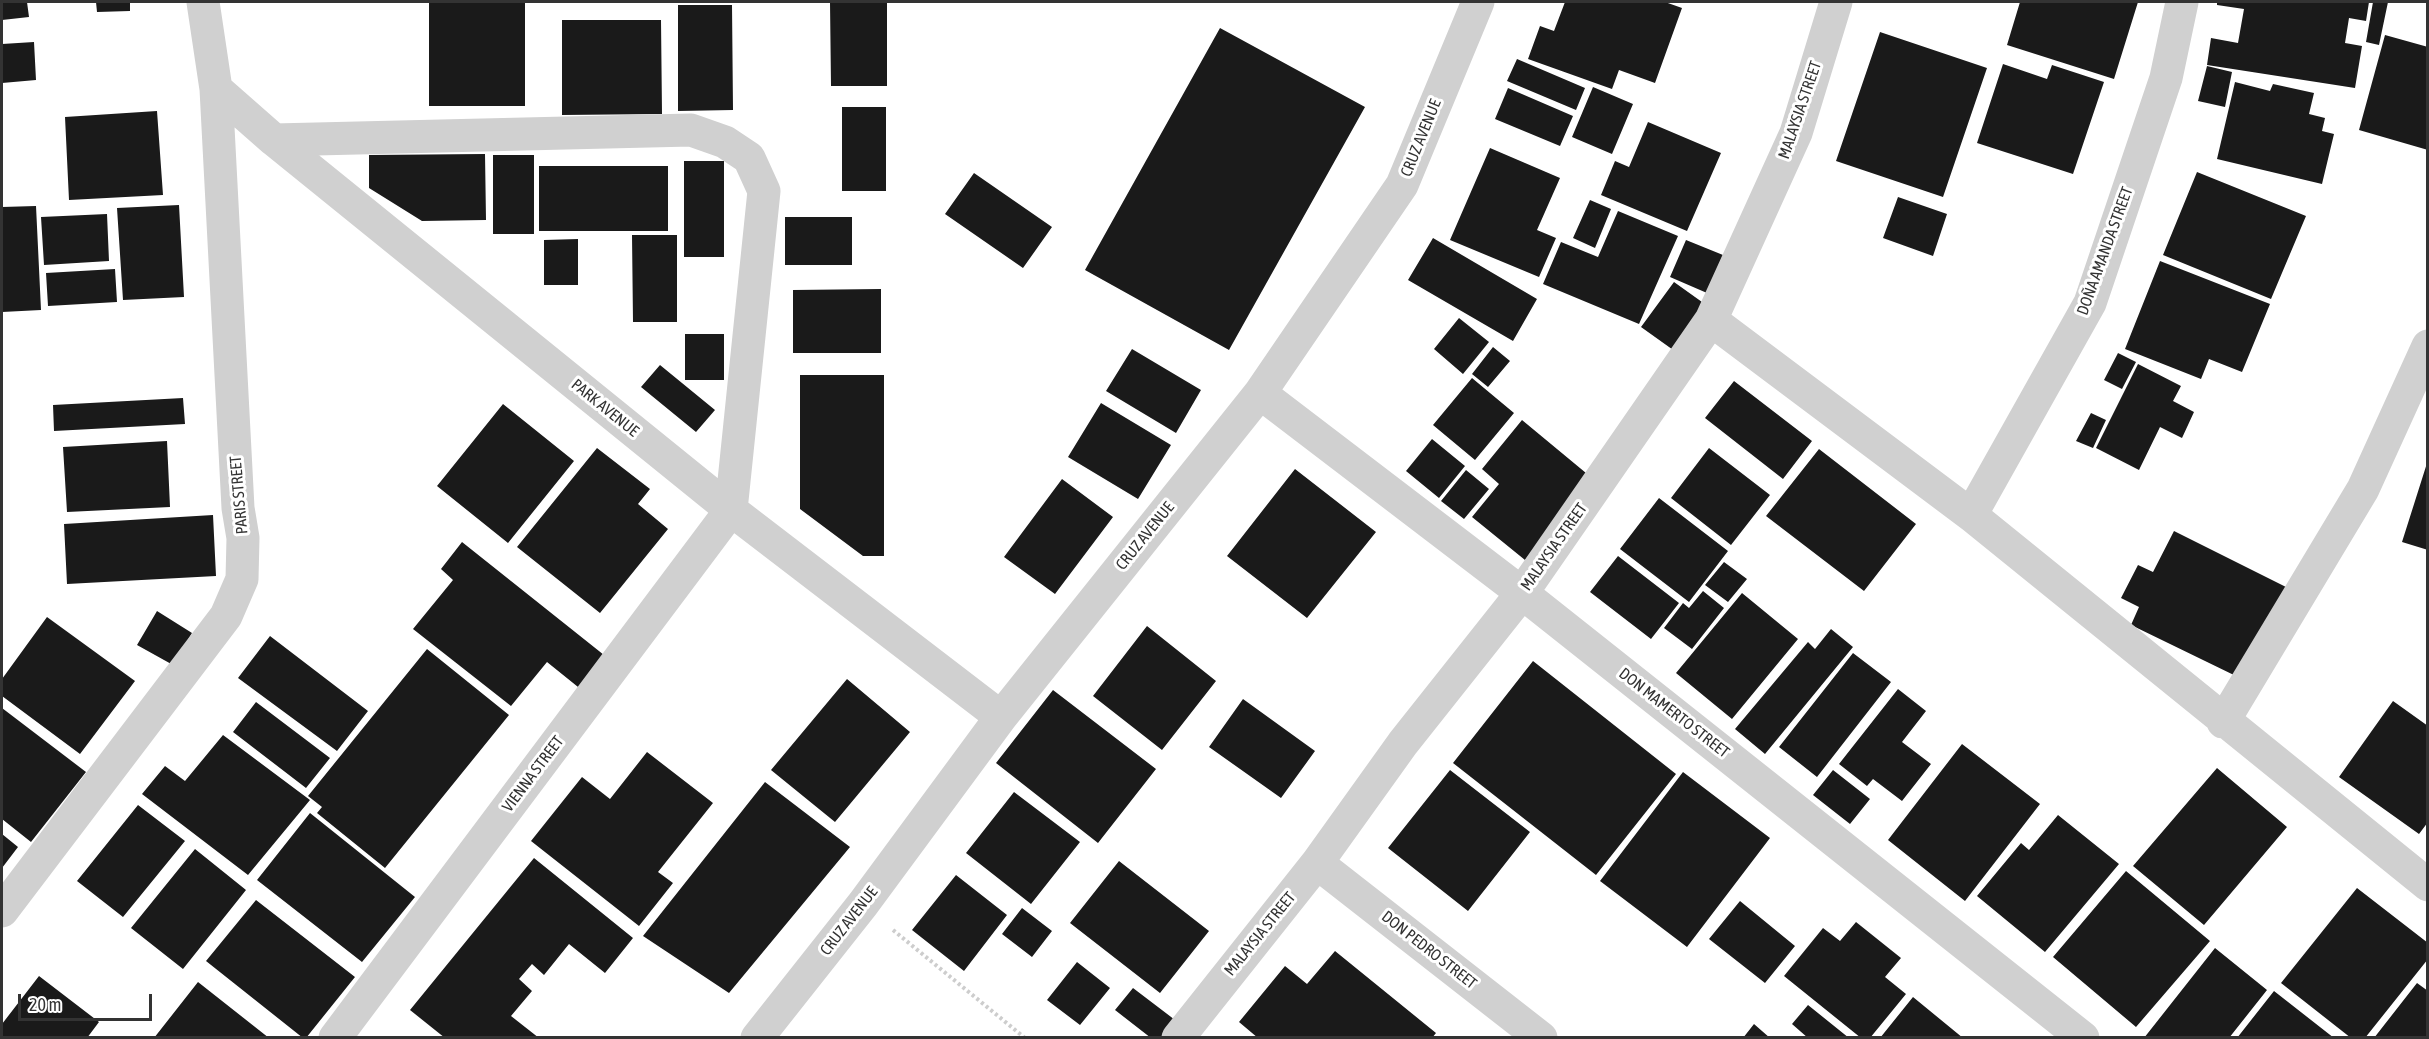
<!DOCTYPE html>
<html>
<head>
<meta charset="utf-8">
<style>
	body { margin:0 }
	#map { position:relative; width:2429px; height:1039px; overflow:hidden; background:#fff; font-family:"Asap Condensed",sans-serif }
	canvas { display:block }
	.frame { position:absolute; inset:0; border:3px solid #333; pointer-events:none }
	.scale { position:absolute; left:18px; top:994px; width:134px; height:27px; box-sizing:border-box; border:3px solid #333; border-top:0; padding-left:8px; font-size:18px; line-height:21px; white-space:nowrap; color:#333; -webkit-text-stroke:4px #fff; paint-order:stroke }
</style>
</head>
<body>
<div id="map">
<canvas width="2429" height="1039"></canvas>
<div class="frame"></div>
<div class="scale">20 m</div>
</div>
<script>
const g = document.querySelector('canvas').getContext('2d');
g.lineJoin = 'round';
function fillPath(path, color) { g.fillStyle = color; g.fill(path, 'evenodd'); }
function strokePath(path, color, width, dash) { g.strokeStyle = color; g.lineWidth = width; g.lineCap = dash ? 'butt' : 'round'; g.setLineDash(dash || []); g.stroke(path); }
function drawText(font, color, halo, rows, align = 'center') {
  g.font = font + ' "Asap Condensed",sans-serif'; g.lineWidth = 6; g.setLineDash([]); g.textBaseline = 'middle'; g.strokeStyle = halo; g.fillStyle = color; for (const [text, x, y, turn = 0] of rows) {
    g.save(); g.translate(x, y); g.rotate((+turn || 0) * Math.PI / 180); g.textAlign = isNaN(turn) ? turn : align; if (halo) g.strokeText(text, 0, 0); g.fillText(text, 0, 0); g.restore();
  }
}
const building = new Path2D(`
	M2 2H27L29 17 2 20Z
	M96 2H130V11L97 12Z
	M429 2H525V106H429Z
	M830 2H887V86H831Z
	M1565 2H1665L1682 8 1655 83 1619 70 1612 89 1528 59 1540 26 1554 31Z
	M2020 2H2138L2114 79 2007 45Z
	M2217 2H2369L2366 21 2349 18 2345 43 2362 46 2355 88 2207 65 2211 38 2238 43 2244 9 2217 5Z
	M2373 2H2388L2379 45 2366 42Z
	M678 5H732L733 110 678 111Z
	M562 20H661L662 114 562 115Z
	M1220 28 1365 107 1229 350 1085 270Z
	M1880 32 1987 68 1943 197 1836 161Z
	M2385 35 2428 47V150L2359 130Z
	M34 42 36 80 2 83V44Z
	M1517 59 1585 88 1576 110 1507 81Z
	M2003 64 2047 79 2052 65 2104 82 2073 174 1977 143Z
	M2207 66 2232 72 2225 107 2198 101Z
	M2235 82 2270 91 2273 84 2314 93 2309 114 2325 118 2322 131 2334 134 2322 184 2217 159Z
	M1593 87 1633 104 1612 154 1572 137Z
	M1508 88 1573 116 1560 146 1495 119Z
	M842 107H886V191H842Z
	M157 111 163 195 69 200 65 117Z
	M1648 122 1721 153 1687 231 1601 195 1615 161 1629 167Z
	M1490 148 1560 178 1537 230 1556 238 1539 277 1450 240Z
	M485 154 486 220 422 221 369 188V155Z
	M493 155H534V234H493Z
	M684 161H724V257H684Z
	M539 166H668V231H539Z
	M2197 172 2306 216 2271 299 2163 255Z
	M974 173 1052 227 1023 268 945 214Z
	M1898 197 1947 214 1933 256 1883 238Z
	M1590 200 1611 209 1595 248 1573 238Z
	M179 205 184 297 123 300 117 208Z
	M36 206 41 310 2 312V207Z
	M1618 211 1678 236 1639 324 1543 284 1561 242 1598 257Z
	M107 214 109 261 44 265 41 217Z
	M785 217H852V265H785Z
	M632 235H677V322H633Z
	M1433 238 1537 299 1513 341 1408 280Z
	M578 239V285H544V240Z
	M1686 240 1723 255 1707 293 1670 277Z
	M2160 261 2270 304 2242 372 2209 359 2201 379 2125 349Z
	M115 269 117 302 48 306 46 273Z
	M1674 282 1709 307 1676 352 1641 327Z
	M881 289V353H793V290Z
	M1459 318 1489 342 1463 374 1434 349Z
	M685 334H724V380H685Z
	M1493 347 1510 361 1488 387 1472 374Z
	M1132 349 1201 390 1176 433 1106 391Z
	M2118 353 2136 362 2122 389 2104 380Z
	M2138 364 2181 386 2173 401 2194 412 2182 438 2160 427 2139 470 2096 448Z
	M660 365 715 410 696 432 641 387Z
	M800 375H884V556H863L800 509Z
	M1472 378 1514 413 1475 460 1433 425Z
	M1734 381 1812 441 1783 479 1705 418Z
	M183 398 185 424 54 431 53 405Z
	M1101 403 1171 445 1138 499 1068 457Z
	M503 404 574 461 508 543 437 486Z
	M2091 413 2106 420 2093 448 2076 441Z
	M1522 420 1592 478 1525 560 1472 517 1499 484 1482 469Z
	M1432 439 1465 466 1439 498 1406 471Z
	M167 441 170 507 67 512 63 447Z
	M597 448 650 489 638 504 668 529 600 613 517 547Z
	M1709 448 1770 495 1731 545 1671 498Z
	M1819 449 1916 524 1864 591 1766 516Z
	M2428 460V550L2402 542Z
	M1295 469 1376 532 1307 618 1227 556Z
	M1466 470 1489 489 1464 519 1441 501Z
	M1062 479 1113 517 1055 594 1004 557Z
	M1659 498 1728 551 1689 602 1620 549Z
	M213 515 216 576 67 584 64 524Z
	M2174 531 2286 587 2240 678 2131 625 2139 607 2121 598 2138 565 2153 572Z
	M462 542 609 659 583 691 547 662 511 706 413 629 453 580 441 569Z
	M1618 556 1679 603 1651 639 1590 592Z
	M1724 562 1747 579 1728 602 1705 585Z
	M1703 591 1724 608 1692 649 1664 628 1683 603 1689 608Z
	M1742 593 1798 639 1732 719 1676 673Z
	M157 611 192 633 173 665 137 645Z
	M47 617 135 681 80 754 2 696V679Z
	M1147 626 1216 681 1162 750 1093 696Z
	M1831 629 1853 647 1765 754 1735 729 1808 642 1815 649Z
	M270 636 368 711 337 751 238 678Z
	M427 649 509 715 385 868 317 813 322 807 308 796Z
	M1853 653 1891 682 1817 777 1779 747Z
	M1533 661 1676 774 1596 875 1453 763Z
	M847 679 910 732 835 822 771 770Z
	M1898 689 1926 711 1902 742 1931 764 1902 801 1873 779 1867 786 1839 764Z
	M1053 690 1156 769 1098 843 996 763Z
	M1243 699 1315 751 1281 798 1209 747Z
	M2393 701 2428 726V822L2419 834 2339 777Z
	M256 702 330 758 306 788 233 732Z
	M2 708 86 772 31 842 2 819Z
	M223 735 310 800 248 875 142 794 165 766 185 781Z
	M1962 744 2040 804 1965 901 1888 840Z
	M647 752 713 803 658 872 673 883 639 926 531 841 582 777 610 799Z
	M2217 768 2287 827 2204 925 2133 866Z
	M1450 770 1530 832 1468 911 1388 848Z
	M1833 770 1870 799 1850 824 1813 795Z
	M1683 772 1770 838 1687 947 1600 881Z
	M765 782 850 847 729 993 643 936Z
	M1014 792 1080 842 1031 904 966 853Z
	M138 805 185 841 123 917 77 881Z
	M310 813 415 897 362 962 257 880Z
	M2058 815 2119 864 2045 952 1977 896 2021 843 2029 850Z
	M2 834 18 847 2 868Z
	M195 849 246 890 183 969 131 928Z
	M534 858 633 938 605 973 569 944 544 975 532 964 519 979 532 991 511 1016 539 1038H445L410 1010Z
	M1119 861 1209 931 1160 993 1070 923Z
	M2126 871 2210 941 2136 1027 2053 957Z
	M956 875 1007 915 964 971 912 930Z
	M2357 888 2428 943V959L2365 1038H2351L2281 983Z
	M256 900 355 977 306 1038H303L206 961Z
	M1740 901 1795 946 1765 983 1709 939Z
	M1022 908 1052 931 1032 957 1002 934Z
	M1856 922 1901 958 1885 977 1906 994 1870 1038H1861L1784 976 1823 928 1840 941Z
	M2215 948 2267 990 2229 1038H2144Z
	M1335 951 1436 1033 1432 1038H1258L1239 1022 1285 966 1307 984Z
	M1077 962 1110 988 1080 1025 1047 1000Z
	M39 976 99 1022 87 1038H2V1024Z
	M198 982 269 1038H154Z
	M2417 983 2428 991V1038H2374Z
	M1133 988 1179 1023 1167 1038H1151L1115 1010Z
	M2274 991 2334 1038H2237Z
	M1913 997 1963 1038H1880Z
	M1808 1005 1849 1038H1808L1792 1024Z
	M1754 1024 1770 1038H1743Z`);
const path = new Path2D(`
	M893 930 1025 1038`);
const minor = new Path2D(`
	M216 89 274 140 731 510 1001 717
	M274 140 691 130 725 142 749 158 764 191 731 510 335 1038
	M1711 320 1971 515 2428 885
	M1260 393 1522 593 2083 1038
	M1971 515 2090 303 2166 78 2182 2
	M2223 722 2363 489 2428 346
	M1317 863 1541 1038
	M2 911 226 616 242 579 243 538 238 508 216 89 203 2
	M757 1038 863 904 1001 717 1260 393 1402 185 1478 2
	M1178 1038 1317 863 1403 743 1522 593 1711 320 1796 133 1836 2`);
const streetNames = [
	["MALAYSIA STREET",1800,110,-71],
	["CRUZ AVENUE",1421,138,-68],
	["DOÑA AMANDA STREET",2105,251,-70],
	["PARK AVENUE",605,408,39],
	["PARIS STREET",239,495,-95],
	["CRUZ AVENUE",1145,536,-51],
	["MALAYSIA STREET",1554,547,-55],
	["DON MAMERTO STREET",1674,713,38],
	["VIENNA STREET",533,774,-53],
	["CRUZ AVENUE",849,921,-52],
	["MALAYSIA STREET",1260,934,-51],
	["DON PEDRO STREET",1429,950,38]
];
fillPath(building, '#1a1a1a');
strokePath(path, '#cdcdcd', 4, [3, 3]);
strokePath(minor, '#d0d0d0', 33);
drawText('16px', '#333', '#fff', streetNames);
</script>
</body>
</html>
